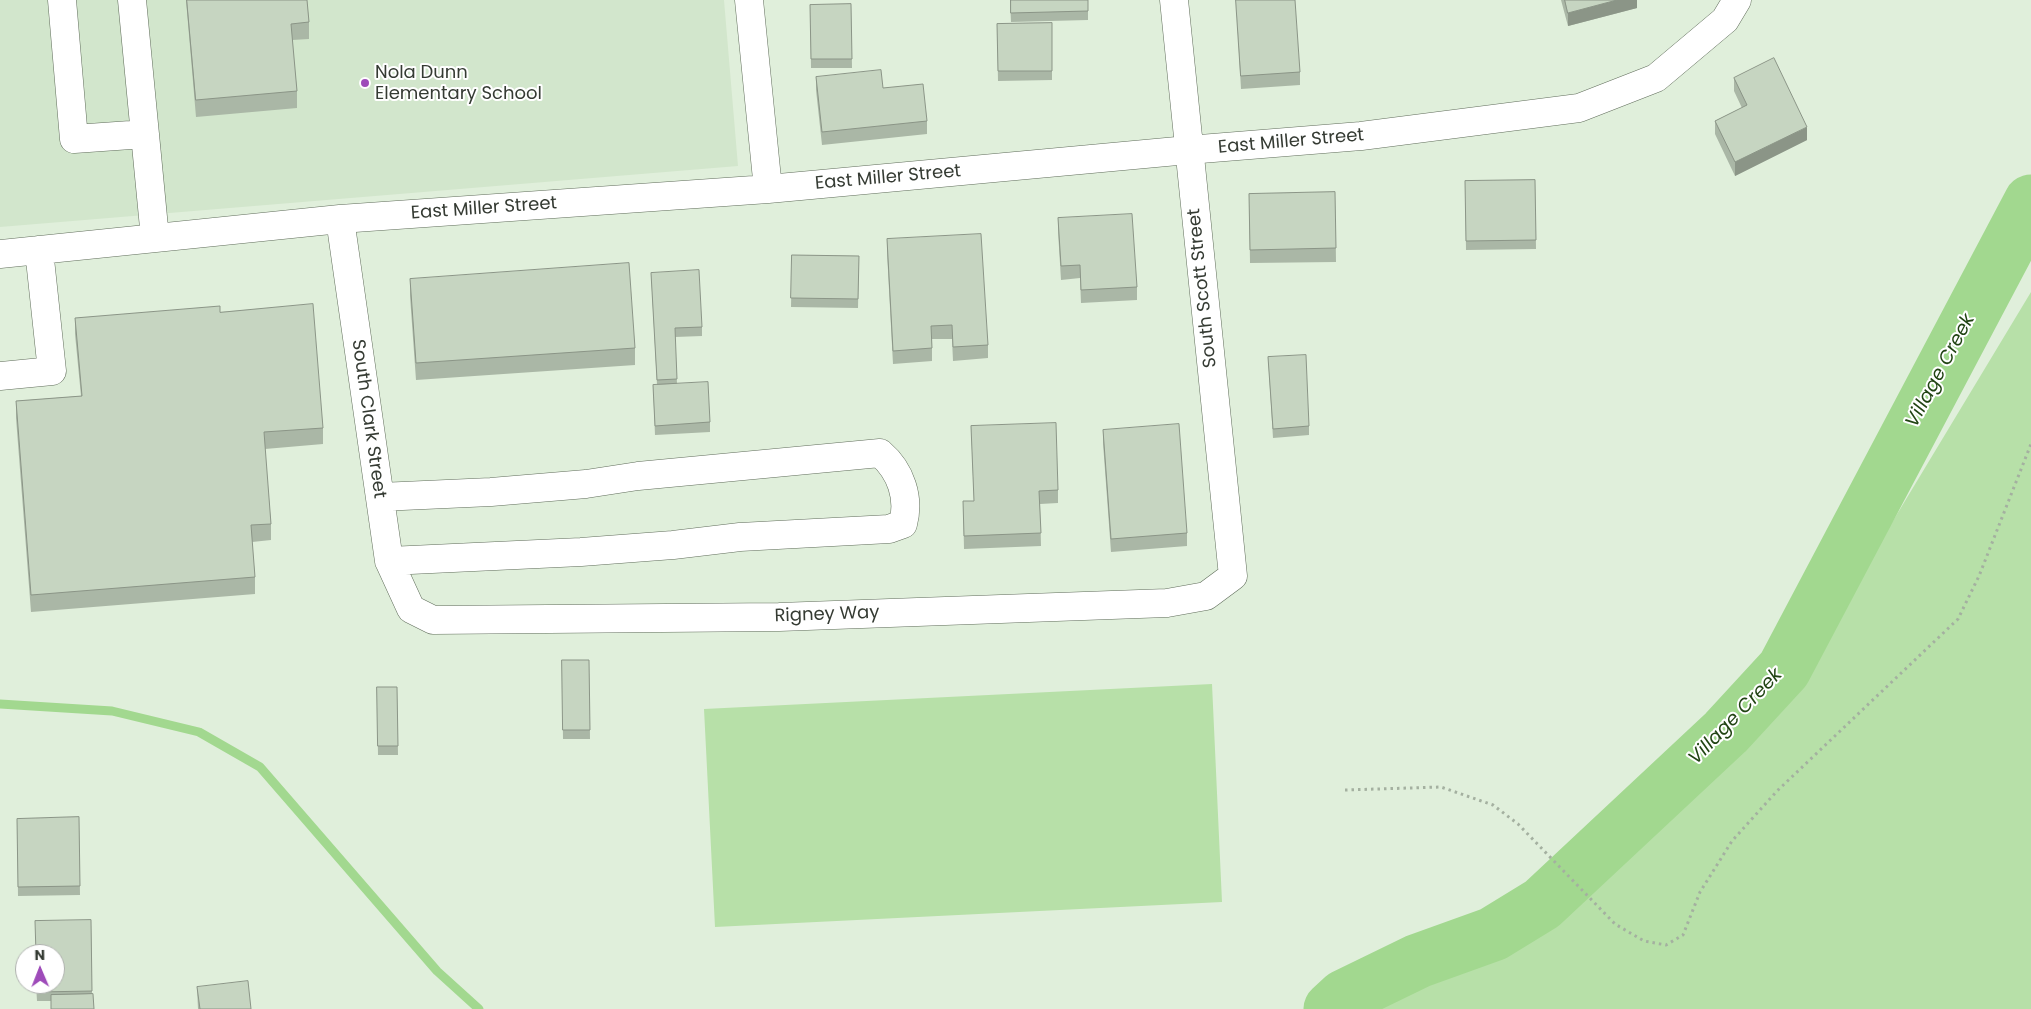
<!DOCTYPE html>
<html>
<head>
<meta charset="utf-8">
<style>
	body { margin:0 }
	#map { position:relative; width:2031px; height:1009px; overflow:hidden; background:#e0efdb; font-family:Poppins,sans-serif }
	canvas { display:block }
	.north { position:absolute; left:15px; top:944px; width:50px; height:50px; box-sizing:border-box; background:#fff; border:1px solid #aeb1ad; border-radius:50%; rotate:359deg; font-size:14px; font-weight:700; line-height:20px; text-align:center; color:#353b33 }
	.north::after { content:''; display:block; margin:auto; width:18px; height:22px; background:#9e4bb9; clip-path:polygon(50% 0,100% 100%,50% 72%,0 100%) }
</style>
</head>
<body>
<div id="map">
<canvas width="2031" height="1009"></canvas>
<div class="north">N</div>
</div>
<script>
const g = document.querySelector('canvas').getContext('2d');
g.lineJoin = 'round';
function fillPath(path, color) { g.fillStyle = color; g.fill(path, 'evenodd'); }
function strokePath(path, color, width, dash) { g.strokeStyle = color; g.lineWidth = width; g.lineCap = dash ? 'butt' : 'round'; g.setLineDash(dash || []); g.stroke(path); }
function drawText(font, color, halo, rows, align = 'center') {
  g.font = font + ' Poppins,sans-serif'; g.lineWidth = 4; g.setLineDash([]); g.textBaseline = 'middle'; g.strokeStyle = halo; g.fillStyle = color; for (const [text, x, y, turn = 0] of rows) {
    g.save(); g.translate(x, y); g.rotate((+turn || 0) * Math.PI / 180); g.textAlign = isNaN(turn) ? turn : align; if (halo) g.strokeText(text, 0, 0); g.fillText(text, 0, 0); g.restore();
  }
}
const built = new Path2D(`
	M0 0H724L738 166 0 227Z`);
const green = new Path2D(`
	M2031 292V1009H1352L1358 1003 1542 924 1791 690Z
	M1212 684 1222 902 715 927 704 709Z`);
const stream = new Path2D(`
	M0 704 112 711 199 732 260 767 437 971 479 1009`);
const river = new Path2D(`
	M1331 1009 1344 997 1418 961 1493 934 1542 904 1726 732 1784 669 2031 202`);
const path = new Path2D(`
	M1345 790 1441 787 1493 805 1518 824 1615 924 1644 941 1666 945 1683 935 1700 892 1732 841 1777 791 1958 619 1979 576 2031 444`);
const minor = new Path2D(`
	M62 0 74 139 145 134
	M132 0 155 238
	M749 0 768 189
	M340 219 389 561 411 609 433 620 779 617 1167 603 1206 596 1233 576 1174 0
	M0 254 340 219 768 189 1188 150 1361 136 1579 108 1656 78 1725 20 1737 0
	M0 376 52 371 39 250
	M380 497 491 492 586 484 638 476 880 453C901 471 910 498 903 524L889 529 740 537 673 545 581 552 389 561`);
const wall = new Path2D(`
	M186 0H307L309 22V39L292 40 297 91V108L196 117Z
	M1010 0H1088V20L1011 22Z
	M1236 0 1300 72V85L1241 89Z
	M1561 0H1637V8L1568 26Z
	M851 4 852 68H811L810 5Z
	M1052 23V80L998 81 997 24Z
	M816 77 883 88 927 121V134L822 145 816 90Z
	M1734 78 1807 140 1735 176 1715 134V121L1742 108 1734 91Z
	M1535 180 1536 249 1466 250 1465 181Z
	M1335 192 1336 262 1250 263 1249 194Z
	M1058 218 1137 287V300L1081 303 1080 278 1061 280 1058 231Z
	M887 239 988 345V358L953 361 952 339H932V361L893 364 887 252Z
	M792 255 859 256 858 308 791 307Z
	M651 273 702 327V336L675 337 677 384 710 422V432L655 435 653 385H657Z
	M410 279 635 348V365L416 380 410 296Z
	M220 312 323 428V444L265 449 271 524V540L252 542 255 577V594L31 612 16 418V401L81 396 75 334V318Z
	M1268 357 1309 426V435L1273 438Z
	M971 426 1058 490V503L1040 504 1041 546 964 549 963 501H974Z
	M1103 430 1187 533V546L1111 552 1103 443Z
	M562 660H589L590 739H563Z
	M377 687H397L398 755H378Z
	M79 817 80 895 18 896 17 819Z
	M91 920 92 994 51 1001H37L36 984Z
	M197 987 251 1009H198Z`);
const shadedWall = new Path2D(`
	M1617 0H1637V8L1568 26V13Z
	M1807 127V140L1735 176V162Z`);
const building = new Path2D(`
	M187 0H307L309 22 291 24 297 91 196 100Z
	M1011 0H1088V11L1011 13Z
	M1236 0H1295L1300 72 1241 76Z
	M1565 0H1617L1568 13Z
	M851 4 852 59H811L810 5Z
	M1052 23V71H998L997 24Z
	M1774 58 1807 127 1735 162 1715 121 1747 105 1734 78Z
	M881 70 883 88 923 84 927 121 822 132 816 77Z
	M1535 180 1536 240 1466 241 1465 181Z
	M1335 192 1336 248 1250 250 1249 194Z
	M1132 214 1137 287 1081 290 1080 265 1061 266 1058 218Z
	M981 234 988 345 953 347 952 325 931 326 932 348 893 351 887 239Z
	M792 255 859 256 858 299 791 298Z
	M629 263 635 348 416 363 410 279Z
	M699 270 702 327 675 328 677 379 657 380 651 273Z
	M313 304 323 428 264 432 271 524 251 525 255 577 31 595 16 401 82 396 75 318 220 306V312Z
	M1306 355 1309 426 1273 429 1268 357Z
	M708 382 710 422 655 426 653 385Z
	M1056 423 1058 490 1039 491 1041 533 964 536 963 501H974L971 426Z
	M1179 424 1187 533 1111 539 1103 430Z
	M562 660H589L590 730H563Z
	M377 687H397L398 746H378Z
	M79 817 80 886 18 887 17 819Z
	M91 920 92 991 37 992 36 984H55V954H36L35 921Z
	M248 981 251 1009H200L197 987Z
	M93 994 94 1009H51V995Z`);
const markers = [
	[365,83,5,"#9e4bb9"]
];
const poiNames = [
	["Nola Dunn",375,73],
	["Elementary School",375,94]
];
const streetNames = [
	["East Miller Street",1291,142,-5],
	["East Miller Street",888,178,-5],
	["East Miller Street",484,209,-4],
	["South Scott Street",1203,288,-96],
	["South Clark Street",368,419,82],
	["Rigney Way",827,615,-2]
];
const waterNames = [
	["Village Creek",1941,371,-62],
	["Village Creek",1736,717,-46]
];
fillPath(built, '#d2e6cc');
fillPath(green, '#b7e0a8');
strokePath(stream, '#a2d88f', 9);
strokePath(river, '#a2d88f', 55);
strokePath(minor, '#606d5b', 29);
strokePath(path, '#a4b0a0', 3, [2.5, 4]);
strokePath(minor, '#fff', 28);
fillPath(wall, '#aab7a6');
fillPath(shadedWall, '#8b9587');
fillPath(building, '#c6d5c1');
strokePath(building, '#8b9587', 1);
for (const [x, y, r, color] of markers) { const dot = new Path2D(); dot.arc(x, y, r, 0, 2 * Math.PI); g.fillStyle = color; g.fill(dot); strokePath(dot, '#fff', 2); }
drawText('18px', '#353b33', '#fff', poiNames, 'left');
drawText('18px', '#353b33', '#fff', streetNames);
drawText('italic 19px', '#214413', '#fff', waterNames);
</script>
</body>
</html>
